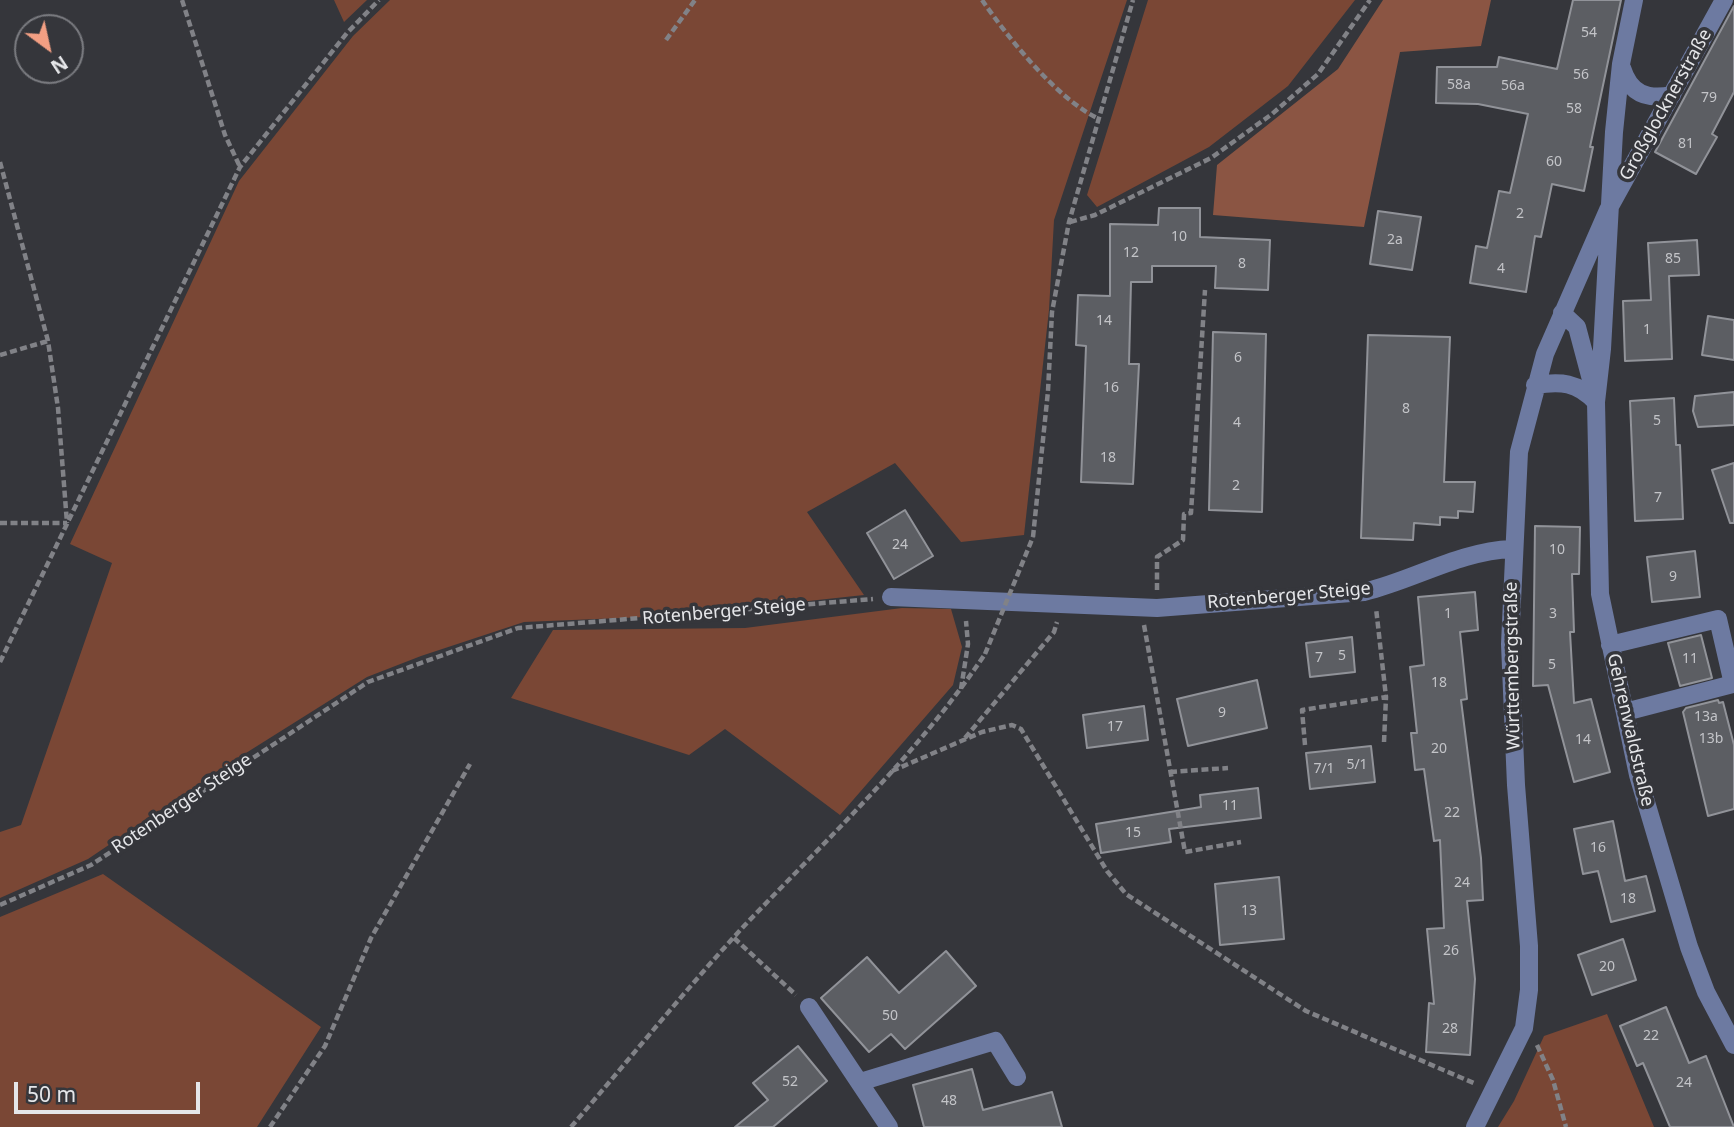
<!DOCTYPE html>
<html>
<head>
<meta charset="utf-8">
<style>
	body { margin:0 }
	#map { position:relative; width:1734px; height:1127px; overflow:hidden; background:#35363b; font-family:"Noto Sans",sans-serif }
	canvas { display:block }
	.north { position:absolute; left:14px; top:14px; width:70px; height:70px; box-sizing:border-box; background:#35363b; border:2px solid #7b7c81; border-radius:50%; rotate:147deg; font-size:19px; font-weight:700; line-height:28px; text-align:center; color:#e5e6e9 }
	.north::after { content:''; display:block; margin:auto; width:24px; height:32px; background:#f39f83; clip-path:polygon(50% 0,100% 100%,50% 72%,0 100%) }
	.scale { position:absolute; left:14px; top:1082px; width:186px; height:32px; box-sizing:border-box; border:4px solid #e5e6e9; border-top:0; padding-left:9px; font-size:21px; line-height:24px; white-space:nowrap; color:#e5e6e9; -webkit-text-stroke:5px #35363b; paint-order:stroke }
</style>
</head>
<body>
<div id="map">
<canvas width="1734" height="1127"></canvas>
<div class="north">N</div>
<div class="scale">50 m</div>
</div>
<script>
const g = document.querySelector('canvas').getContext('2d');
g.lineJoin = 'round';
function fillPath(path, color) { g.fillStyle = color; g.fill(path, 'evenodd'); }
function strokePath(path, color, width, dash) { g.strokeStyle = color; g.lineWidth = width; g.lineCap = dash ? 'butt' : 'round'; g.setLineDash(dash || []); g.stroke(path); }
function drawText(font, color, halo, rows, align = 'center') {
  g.font = font + ' "Noto Sans",sans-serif'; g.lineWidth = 7; g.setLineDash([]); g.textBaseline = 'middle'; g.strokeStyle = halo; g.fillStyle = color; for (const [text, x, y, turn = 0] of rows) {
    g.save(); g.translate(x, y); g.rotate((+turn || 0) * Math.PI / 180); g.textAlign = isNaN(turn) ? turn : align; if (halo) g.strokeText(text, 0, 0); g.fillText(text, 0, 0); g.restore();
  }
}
const green = new Path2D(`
	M334 0H367L344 22Z
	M390 0H1127L1054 220 1049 310 1024 535 961 542 895 463 807 512 864 595 669 616 524 622 421 656 367 677 238 758 88 859 0 898V832L21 825 112 563 70 544 239 181 353 36Z
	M1148 0H1355L1288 86 1209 147 1097 207 1087 195Z
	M902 608 951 609 962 647 953 685 840 815 725 729 689 755 511 698 553 630 745 628Z
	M103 874 321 1027 257 1127H0V917Z
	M1607 1014 1654 1127H1498L1514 1101 1544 1036Z`);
const forest = new Path2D(`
	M1383 0H1491L1481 46 1400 52 1364 227 1213 215 1217 165 1338 69Z`);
const building = new Path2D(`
	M1573 0H1621L1590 147H1593L1584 191 1552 184 1541 237 1535 236 1526 292 1470 283 1476 246 1487 248 1499 191 1510 193 1528 114 1478 104 1436 103 1437 67H1497L1499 57 1557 69Z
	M1734 6V92L1712 134 1717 137 1696 174 1655 152Z
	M1159 208H1200V237L1270 240 1268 290 1215 288 1216 266H1152V282H1131L1129 364H1139L1133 484 1081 482 1086 346 1076 345 1078 295 1110 296V224L1158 225Z
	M1378 211 1421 217 1412 270 1370 264Z
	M1697 240 1699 275 1669 276 1672 359 1625 361 1623 301 1651 300 1648 243Z
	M1708 316 1734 320V360L1702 355Z
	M1213 332 1266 334 1262 512 1209 510Z
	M1368 335 1450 337 1444 482H1475L1473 512 1458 511V518L1440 517V525L1414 523 1413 540 1361 538Z
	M1734 392V425L1698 427 1693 411 1695 396Z
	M1674 398 1676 445H1680L1683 519 1635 521 1630 401Z
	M1734 463V523H1730L1712 470Z
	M905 510 933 556 894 579 867 533Z
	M1535 526 1580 527 1579 574H1572L1574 632H1570L1574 703 1591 699 1610 772 1574 782 1548 685 1533 686Z
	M1695 551 1700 597 1652 602 1647 557Z
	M1475 592 1478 630 1460 632 1467 699 1461 700 1481 858 1483 900 1467 901 1475 979 1470 1055 1426 1052 1429 1003 1434 1004 1427 929 1444 928 1440 840 1434 841 1424 769 1415 770 1411 733H1417L1410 667 1424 665 1418 597Z
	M1701 635 1712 678 1680 686 1668 643Z
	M1352 637 1355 672 1310 677 1306 643Z
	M1257 680 1267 728 1188 746 1177 699Z
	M1718 700 1719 703 1723 702 1734 745V809L1708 816 1683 712 1686 708Z
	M1144 706 1148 740 1087 748 1083 715Z
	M1371 746 1375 782 1310 789 1306 753Z
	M1258 788 1261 818 1169 829 1171 842 1101 853 1096 824 1201 807 1200 795Z
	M1613 821 1625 881 1646 876 1655 911 1611 922 1598 871 1583 874 1574 829Z
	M1279 877 1284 939 1220 945 1215 884Z
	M1623 939 1636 980 1592 995 1578 955Z
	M946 951 976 986 905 1049 891 1034 869 1052 821 998 867 957 899 993Z
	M1666 1007 1689 1063 1706 1056 1734 1127H1670L1643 1063 1637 1066 1620 1026Z
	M798 1046 827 1081 773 1127H735L768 1100 753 1083Z
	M972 1069 983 1110 1052 1092 1062 1127H924L913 1085Z`);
const path = new Path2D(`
	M182 0 225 135 240 167
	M982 0C1009 39 1057 99 1099 119
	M666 40 695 0
	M0 162 48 341 58 408 67 523
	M1070 222 1095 215 1211 158 1272 114 1318 74 1370 0
	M0 355 48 341
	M0 523H67
	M1033 537 1048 391 1052 312 1069 222 1133 0
	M1157 590V557L1183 540 1184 514 1191 513 1205 290
	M1144 625 1185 852 1241 842
	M0 662 240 167 347 33 379 0
	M961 689 968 644 966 621
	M965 738 1054 632 1057 622
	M1384 742 1386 697
	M1305 745 1302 710 1386 697 1376 608
	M892 771 982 732 1012 725 1021 729 1107 871 1126 894 1306 1011 1476 1084
	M1170 772 1228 768
	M0 905 91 865 368 682 518 628 873 599
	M734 938 796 995
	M1537 1045 1553 1080 1566 1127
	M270 1127 325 1046 371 938 470 764
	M571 1127C629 1060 685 990 745 925 828 838 918 754 985 654`);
const minor = new Path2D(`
	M1634 0 1621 64 1614 132 1602 349 1596 402 1600 594 1638 775 1689 947 1706 992 1734 1045
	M1622 68C1630 94 1647 100 1672 95
	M1562 313 1577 327 1594 391
	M1535 385C1561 381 1577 382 1596 402
	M891 597 1157 608 1364 592C1414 580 1460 551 1512 549
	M1610 645 1718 619 1733 684 1625 712
	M809 1007 889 1127
	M860 1082 995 1041 1017 1077
	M1475 1127 1524 1028 1529 990V946L1516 785 1510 644 1519 452 1545 354 1608 210 1724 0`);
const pathBridge = new Path2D(`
	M985 654 1033 537`);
const numberNames = [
	["54",1589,33],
	["56",1581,75],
	["58a",1459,85],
	["56a",1513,86],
	["79",1709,98],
	["58",1574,109],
	["81",1686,144],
	["60",1554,162],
	["2",1520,214],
	["10",1179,237],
	["2a",1395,240],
	["12",1131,253],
	["85",1673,259],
	["8",1242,264],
	["4",1501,269],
	["14",1104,321],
	["1",1647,330],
	["6",1238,358],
	["16",1111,388],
	["8",1406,409],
	["5",1657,421],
	["4",1237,423],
	["18",1108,458],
	["2",1236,486],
	["7",1658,498],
	["24",900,545],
	["10",1557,550],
	["9",1673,577],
	["1",1448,614],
	["3",1553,614],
	["5",1342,656],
	["7",1319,658],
	["11",1690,659],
	["5",1552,665],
	["18",1439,683],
	["9",1222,713],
	["13a",1706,717],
	["17",1115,727],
	["13b",1711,739],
	["14",1583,740],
	["20",1439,749],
	["5/1",1357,765],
	["7/1",1324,769],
	["11",1230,806],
	["22",1452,813],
	["15",1133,833],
	["16",1598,848],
	["24",1462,883],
	["18",1628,899],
	["13",1249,911],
	["26",1451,951],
	["20",1607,967],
	["50",890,1016],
	["28",1450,1029],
	["22",1651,1036],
	["52",790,1082],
	["24",1684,1083],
	["48",949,1101]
];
const streetNames = [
	["Großglocknerstraße",1666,105,-61],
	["Rotenberger Steige",1289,596,-5],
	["Rotenberger Steige",724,612,-5],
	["Württembergstraße",1513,666,-91],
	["Gehrenwaldstraße",1630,730,77],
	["Rotenberger Steige",182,804,-34]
];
fillPath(green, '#7a4735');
fillPath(forest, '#8b5543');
fillPath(building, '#5c5e63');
strokePath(building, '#919399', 2);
strokePath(path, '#818287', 4.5, [7, 3.5]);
strokePath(minor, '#6d7aa1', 18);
strokePath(pathBridge, '#818287', 4.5, [7, 3.5]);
drawText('14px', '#c3c4c8', null, numberNames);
drawText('18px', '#e5e6e9', '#35363b', streetNames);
</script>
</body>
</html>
